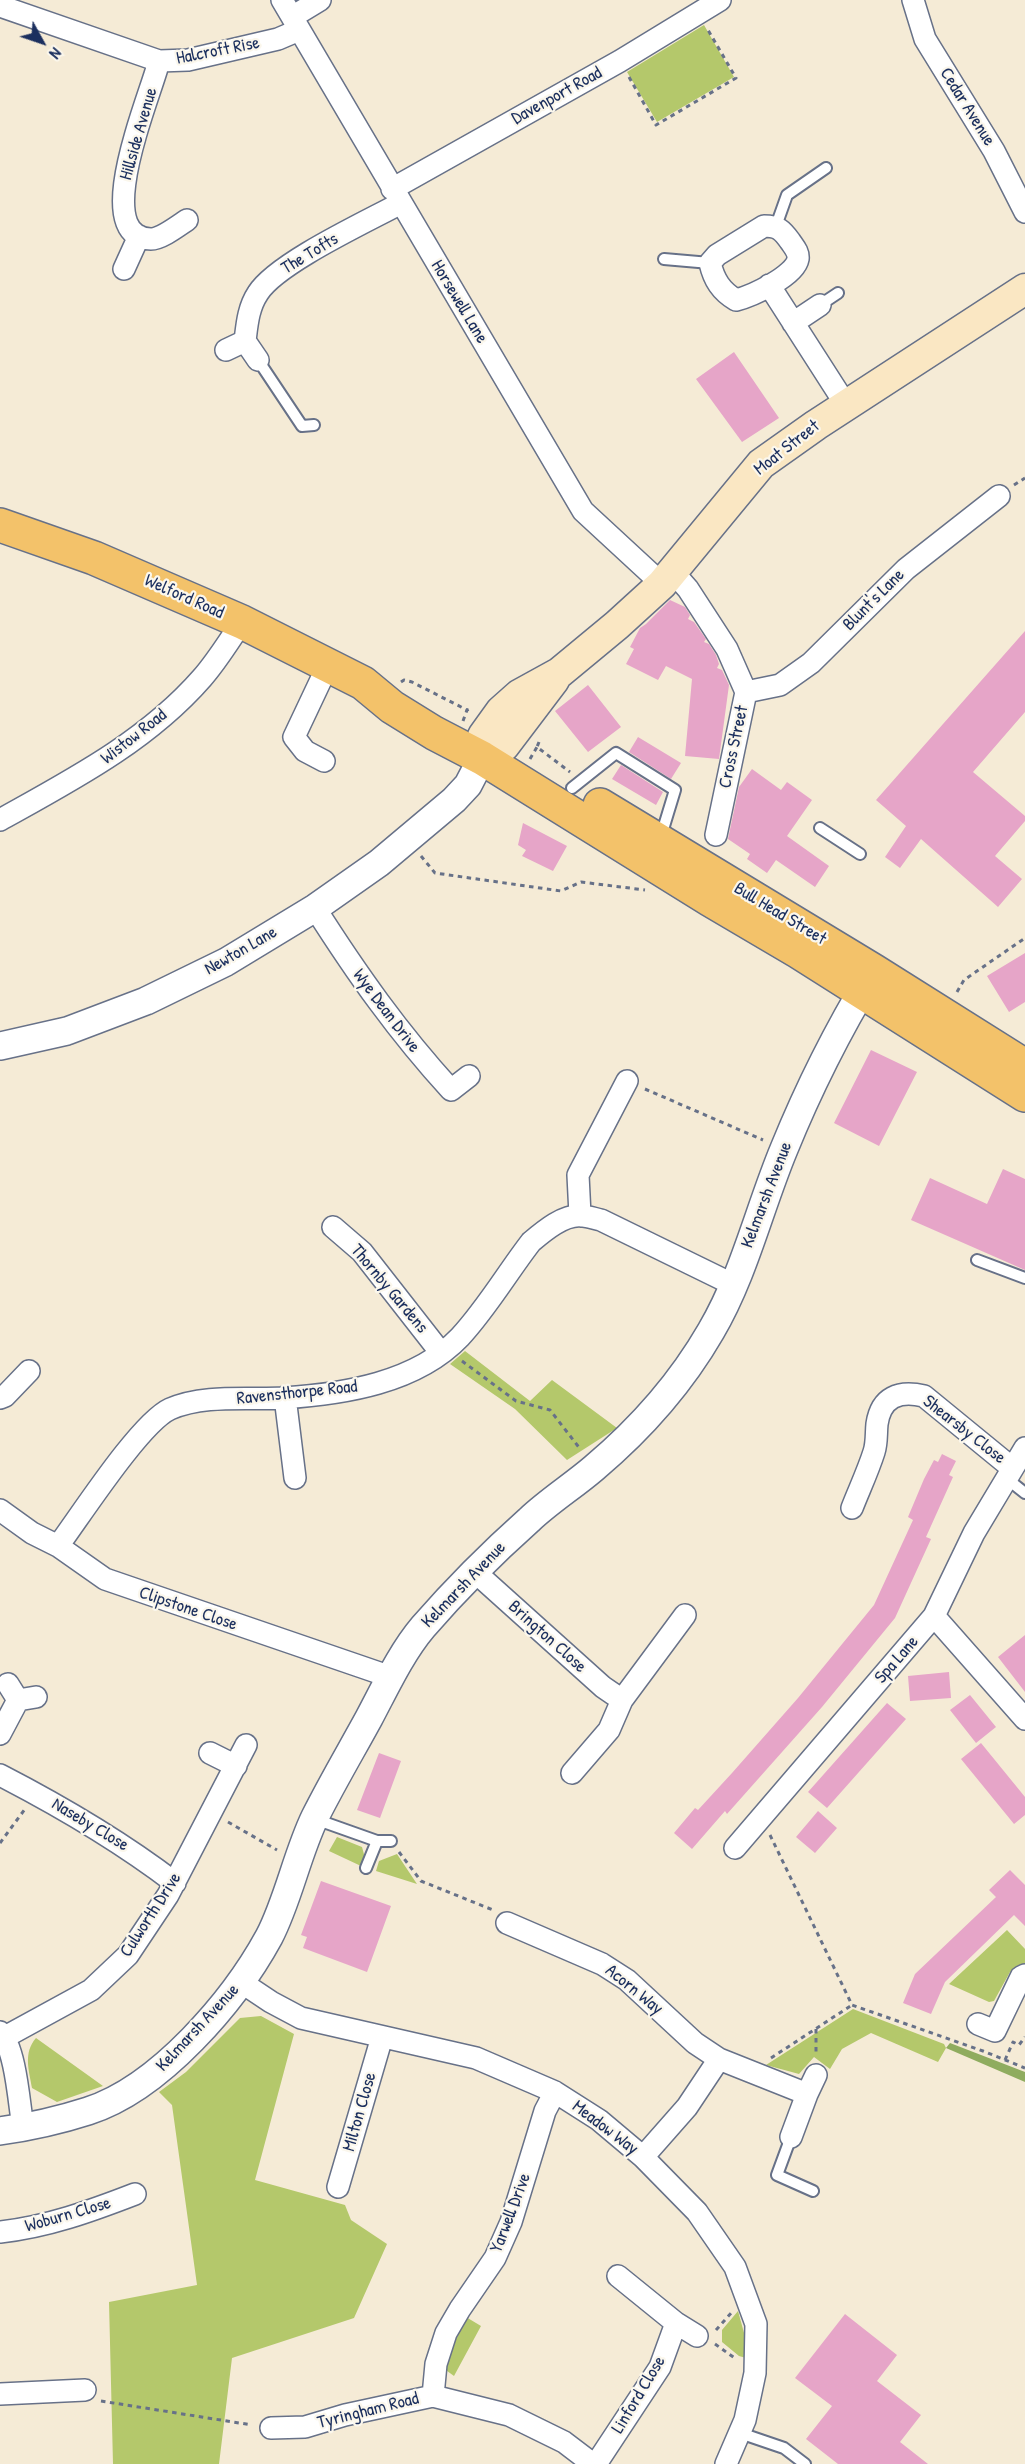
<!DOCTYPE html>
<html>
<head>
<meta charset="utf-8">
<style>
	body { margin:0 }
	#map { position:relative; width:1025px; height:2464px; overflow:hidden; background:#f5ebd6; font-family:"Patrick Hand",sans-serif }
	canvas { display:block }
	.north { position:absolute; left:12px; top:12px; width:60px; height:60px; -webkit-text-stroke:4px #fbf7ec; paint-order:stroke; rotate:130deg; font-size:16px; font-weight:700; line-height:24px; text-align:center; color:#1b2f5e }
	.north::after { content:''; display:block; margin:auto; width:21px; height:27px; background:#1b2f5e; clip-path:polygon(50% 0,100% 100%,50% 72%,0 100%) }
</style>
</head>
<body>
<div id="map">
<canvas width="1025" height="2464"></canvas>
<div class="north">N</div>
</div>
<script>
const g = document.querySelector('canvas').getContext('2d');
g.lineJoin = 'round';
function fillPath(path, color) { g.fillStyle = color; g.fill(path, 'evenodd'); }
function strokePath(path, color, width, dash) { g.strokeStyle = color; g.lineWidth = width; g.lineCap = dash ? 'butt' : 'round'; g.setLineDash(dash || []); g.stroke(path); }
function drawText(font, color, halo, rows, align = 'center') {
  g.font = font + ' "Patrick Hand",sans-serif'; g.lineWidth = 4.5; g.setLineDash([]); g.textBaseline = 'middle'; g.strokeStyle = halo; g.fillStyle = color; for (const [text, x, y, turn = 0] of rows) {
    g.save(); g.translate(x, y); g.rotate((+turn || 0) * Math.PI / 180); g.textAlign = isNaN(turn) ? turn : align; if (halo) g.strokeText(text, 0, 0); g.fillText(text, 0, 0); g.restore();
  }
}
const green = new Path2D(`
	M704 25 734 77 657 122 627 72Z
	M465 1351 530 1401 552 1380 617 1428 567 1460 515 1409 450 1364Z
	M337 1837 362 1847 365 1858 361 1866 329 1851Z
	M397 1854 417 1884 376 1871 379 1861Z
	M1007 1930 1025 1949V1966L1010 1972 994 2001 989 2002 949 1984Z
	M853 2009 944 2044 946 2048 938 2062 871 2033 842 2049 830 2069 814 2057 799 2074 766 2065Z
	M261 2016 294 2034 255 2180 345 2205 351 2220 387 2244 354 2318 232 2358 219 2464H113L109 2302 197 2285 172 2105 159 2092 186 2072 240 2018Z
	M36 2038 103 2086 57 2102 32 2088C29 2070 23 2053 36 2038Z
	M738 2311 746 2340V2358L739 2356 722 2342V2330Z
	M466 2317 481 2326 454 2376 443 2368Z`);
const forest = new Path2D(`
	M950 2043 1025 2072V2082L946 2048Z`);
const building = new Path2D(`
	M734 352 779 418 742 442 696 379Z
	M670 600 685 607 690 615 688 619 694 622 706 639 704 642 709 644 716 655 719 664 717 668 722 670 729 685 719 759 685 756 692 679 666 666 658 680 626 664 634 649 630 647 640 628 646 624Z
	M1025 631V712L973 772 1025 816V821L995 856 1022 879 998 907 921 839 900 868 885 857 906 826 876 800Z
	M588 685 621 727 588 752 555 711Z
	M638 737 681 763 671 779 629 752Z
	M621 765 663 792 656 805 612 779Z
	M752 769 781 790 787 782 812 800 787 836 829 866 815 887 776 860 767 873 747 859 750 854 728 839 739 787Z
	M523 823 567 846 553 871 522 856 526 850 518 845Z
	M1025 953V1002L1009 1012 987 976Z
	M871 1050 917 1072 879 1146 834 1123Z
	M1003 1169 1025 1179V1270L911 1220 930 1178 987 1204Z
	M942 1454 956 1461 949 1475 953 1477 926 1537 931 1539 895 1618 822 1707 727 1814 725 1811 692 1849 674 1833 695 1808 698 1810 732 1773 798 1698 874 1605 913 1520 908 1517 924 1479 934 1460 938 1462Z
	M1025 1635V1692L998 1657Z
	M949 1672 951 1698 910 1701 908 1676Z
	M970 1695 996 1727 976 1743 950 1710Z
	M887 1703 906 1719 827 1808 808 1792Z
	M981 1743 1025 1797V1815L1014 1824 961 1759Z
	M379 1753 401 1761 380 1818 357 1810Z
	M818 1811 837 1828 815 1853 796 1837Z
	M1010 1870 1025 1885V1926L1014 1915 945 1982 931 2014 903 2003 915 1974 996 1897 989 1890Z
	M321 1881 391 1906 367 1972 303 1948 307 1937 301 1935Z
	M845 2314 897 2355 877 2381 921 2415 900 2442 928 2464H838L806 2439 832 2406 795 2378Z`);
const path = new Path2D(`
	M629 77 656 125 736 78 708 30
	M1014 485 1025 478
	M401 682 404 680 412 682 467 710
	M463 721 467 710 472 708
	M539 742 537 747 570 772
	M530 759 537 747
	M421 856 435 873 561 891 581 882 645 890
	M957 992 964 980 1025 938
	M645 1089 763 1140
	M462 1361 516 1401 550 1410 581 1450
	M228 1822 277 1850
	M770 1835 852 2005 983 2051 1025 2068
	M0 1843 25 1809
	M399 1852 421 1881 493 1910
	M816 2029V2056
	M771 2058 852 2005
	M1005 2060 1013 2042 1019 2045 1025 2037
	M716 2330 732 2312
	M715 2344 736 2359
	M101 2401 252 2425`);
const service = new Path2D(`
	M776 226 787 195 826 168
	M664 259 710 263
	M820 305 838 293
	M258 360 302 426 314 425
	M572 788 616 753 675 790 661 836
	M820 828 860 854
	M977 1260 1025 1278
	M1006 1478 1025 1493
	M315 1819 377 1841H391
	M366 1868 377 1841
	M791 2137 777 2175 813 2191
	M740 2433 784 2448 805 2464`);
const minor = new Path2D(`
	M282 0 583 511 662 584
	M913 0 925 39 994 151 1025 212
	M0 6 159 61 188 60 278 39 299 30
	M292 17 320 0
	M159 61C152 92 88 238 151 239 161 239 178 226 187 220
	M392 189 620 61 720 0
	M764 226C778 226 782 230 790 241 794 247 799 252 798 259 795 276 752 296 736 300 721 291 714 280 710 263L717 255Z
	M124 269 139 236
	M769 285 846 405
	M793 323 820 305
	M226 350 245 341
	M258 360 245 341C247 325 248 308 258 293 277 263 366 222 401 203
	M673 572 688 589 727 649 746 692 716 835
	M746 692 780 685 811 663 906 569 999 496
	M324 761 305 751 294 737 328 665
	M0 820C72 780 147 741 202 678 217 661 229 641 242 622
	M315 908C357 974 398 1032 451 1090L469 1076
	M580 1215 578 1175 627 1081
	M333 1227 362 1252 441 1353
	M285 1397 295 1478
	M0 1398 5 1396 29 1371
	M852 1508C859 1490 868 1471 874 1452 877 1443 876 1434 877 1424 881 1397 899 1390 924 1396L1012 1468
	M0 1510 32 1533 58 1546 105 1579 391 1677
	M58 1546C81 1515 140 1423 170 1409 204 1394 247 1400 283 1398 344 1394 416 1383 460 1337 487 1308 507 1273 531 1242 544 1231 564 1214 582 1216 588 1216 595 1219 601 1220L734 1285
	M474 1571 603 1687 622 1700
	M934 1616 1025 1719
	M8 1684 18 1700
	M0 1734 18 1700 36 1697
	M210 1753 236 1766
	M572 1773 609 1730 622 1700 685 1615
	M0 1775C62 1807 120 1841 175 1883
	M735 1848 934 1616 974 1533 1025 1448
	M507 1923 602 1964 627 1980 695 2043 719 2059 807 2094 791 2137
	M241 1982 271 2002 301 2018 476 2058 555 2092 599 2120 643 2157 697 2212 735 2267 756 2324 755 2373 745 2420 726 2464
	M978 2024 995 2031 1021 1977 1025 1975
	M0 2032C16 2049 19 2104 23 2127
	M5 2037 91 1990 128 1955 168 1895 246 1745
	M807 2094 816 2075
	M643 2157 687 2107 719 2059
	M338 2187 382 2037
	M0 2232C47 2227 91 2211 135 2194
	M618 2276 676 2323 697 2336
	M0 2394 85 2390
	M433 2396 436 2364 446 2333 460 2309 495 2258 511 2222 545 2111 555 2092
	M271 2428 305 2427 345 2415 433 2396 509 2415 564 2442 593 2464
	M596 2464 660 2367 676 2323`);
const tertiary = new Path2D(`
	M0 1046 67 1031 146 1001 226 962 315 908 379 863 454 800 468 785 482 758
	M0 2131C29 2127 60 2120 88 2111 160 2088 234 2001 269 1937 288 1901 297 1854 315 1817 332 1783 351 1751 369 1718 385 1688 401 1653 423 1627 456 1589 492 1553 529 1520 549 1501 573 1486 594 1468 639 1430 681 1383 711 1331 744 1275 759 1209 784 1149 808 1090 838 1030 872 974`);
const secondary = new Path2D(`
	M482 758 483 736 501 711 519 695 559 673 617 625 662 584 761 464 816 425 1025 289
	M482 758 504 746 554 680`);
const primary = new Path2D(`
	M0 525 94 558 242 622 363 683 392 707 434 733 482 758 709 899 799 952 1025 1095
	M600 805 874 971 1025 1066`);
const streetNames = [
	["Halcroft Rise",218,51,-11],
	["Davenport Road",557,96,-29],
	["Cedar Avenue",967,107,58],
	["Hillside Avenue",139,134,-74],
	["The Tofts",310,254,-31],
	["Horsewell Lane",459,302,59],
	["Moat Street",787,448,-38],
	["Welford Road",184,597,24],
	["Blunt's Lane",874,600,-45],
	["Wistow Road",134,737,-38],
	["Cross Street",734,747,-78],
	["Bull Head Street",780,914,31],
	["Newton Lane",241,951,-30],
	["Wye Dean Drive",386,1011,53],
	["Kelmarsh Avenue",767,1195,-69],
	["Thornby Gardens",389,1289,50],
	["Ravensthorpe Road",297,1393,-6],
	["Shearsby Close",964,1430,38],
	["Kelmarsh Avenue",464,1585,-46],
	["Clipstone Close",188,1609,19],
	["Brington Close",547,1637,42],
	["Spa Lane",897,1660,-49],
	["Naseby Close",90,1825,31],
	["Culworth Drive",151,1915,-57],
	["Acorn Way",634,1990,39],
	["Kelmarsh Avenue",198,2028,-47],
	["Milton Close",360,2112,-74],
	["Meadow Way",605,2128,37],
	["Yarwell Drive",511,2213,-69],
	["Woburn Close",68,2215,-16],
	["Linford Close",639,2395,-59],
	["Tyringham Road",368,2411,-14]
];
fillPath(green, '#b4c86b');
fillPath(forest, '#8fac5f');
fillPath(building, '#e6a5c8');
strokePath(service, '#677188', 14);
strokePath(minor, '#677188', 24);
strokePath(tertiary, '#677188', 30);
strokePath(secondary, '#677188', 33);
strokePath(primary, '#677188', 36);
strokePath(path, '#677188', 3, [4.5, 4.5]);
strokePath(service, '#fff', 10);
strokePath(minor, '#fff', 21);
strokePath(tertiary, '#fff', 27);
strokePath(secondary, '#fae7c3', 30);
strokePath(primary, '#f3c26a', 33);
drawText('18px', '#1b2f5e', '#fbf7ec', streetNames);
</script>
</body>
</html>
